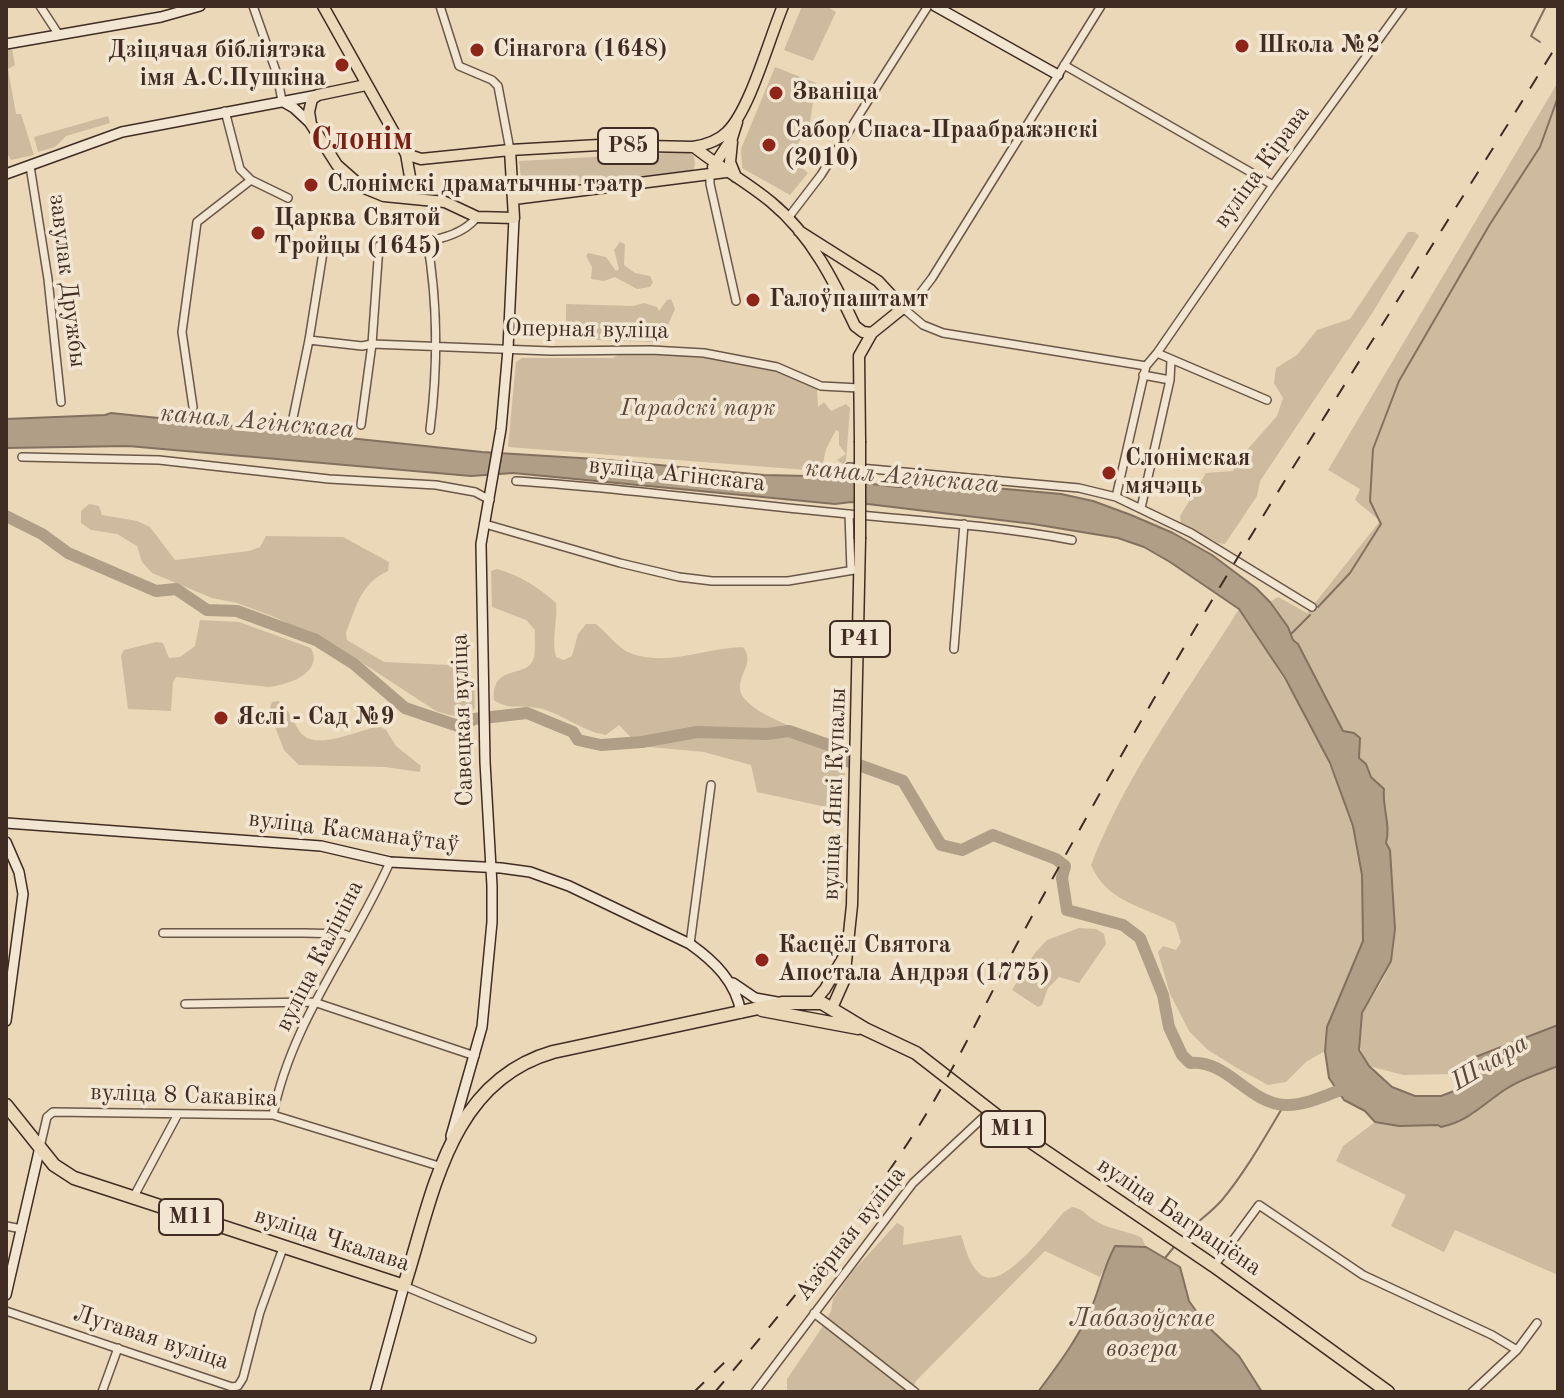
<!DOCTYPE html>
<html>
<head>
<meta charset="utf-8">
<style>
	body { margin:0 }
	#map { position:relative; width:1564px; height:1398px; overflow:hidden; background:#ebd8b9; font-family:"Old Standard TT",serif }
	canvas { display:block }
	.frame { position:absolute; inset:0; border:8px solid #402c22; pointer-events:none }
</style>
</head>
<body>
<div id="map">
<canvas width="1564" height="1398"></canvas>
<div class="frame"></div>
</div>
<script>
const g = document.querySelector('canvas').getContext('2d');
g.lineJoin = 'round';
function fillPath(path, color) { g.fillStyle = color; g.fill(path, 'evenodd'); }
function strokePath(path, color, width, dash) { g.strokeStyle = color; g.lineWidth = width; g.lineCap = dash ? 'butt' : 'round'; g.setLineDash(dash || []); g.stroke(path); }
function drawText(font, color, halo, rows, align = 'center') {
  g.font = font + ' "Old Standard TT",serif'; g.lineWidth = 7; g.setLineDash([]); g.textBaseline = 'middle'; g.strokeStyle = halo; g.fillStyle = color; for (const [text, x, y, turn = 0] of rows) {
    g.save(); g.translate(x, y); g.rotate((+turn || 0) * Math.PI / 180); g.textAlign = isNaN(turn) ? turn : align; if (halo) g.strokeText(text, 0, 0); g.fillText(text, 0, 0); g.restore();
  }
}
const green = new Path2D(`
	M802 6H826L836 12 813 61 784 50Z
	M12 49 15 65 8 69 16 114H21L34 155 11 160 6 152V50Z
	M775 67 816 83 810 122 790 158 808 173 790 195 742 168 741 149Z
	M1558 82V1025L1465 1061 1456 1074 1403 1075 1369 1066C1338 1016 1383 1000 1391 957 1398 922 1393 886 1390 850L1386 843 1387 825 1377 781C1368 776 1366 765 1359 758L1360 738 1354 733 1343 731 1298 644C1290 638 1277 612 1270 602L1278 597 1307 613 1380 521 1355 500 1360 489 1328 470Z
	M108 116 110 123 66 136 55 147 38 152 34 137Z
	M688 152 694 156 695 165 692 172 522 187 519 161Z
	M1408 232H1415L1419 236 1371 315 1260 481 1257 496 1225 544 1218 543 1181 523 1180 516 1206 473 1233 471 1238 460 1277 416 1283 398 1274 383 1276 368 1297 355 1317 330 1350 319Z
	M620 242 625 244 624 265 635 273 650 276 653 282 650 287 637 289 615 277 604 281 591 279 592 267 586 256 588 253 606 257 616 271 619 269 614 250Z
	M671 299 675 309 667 327 669 337 667 339 657 338 656 342 566 339V304L633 306 644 303 657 307 659 311 667 300Z
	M621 353 707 357 783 373 817 389 818 407 824 402 831 411 846 404 850 408 846 461 843 464 837 460 846 454 839 445V432L836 430 826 449 823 463 820 464V471L508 447 516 362 522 358H613Z
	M89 504 99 506 102 515 137 521 150 527 175 560 249 551 260 547 266 536 343 537 389 562 388 571C361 583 356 607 346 633L347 640 384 662 449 665 474 686 475 707 472 713C459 719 448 715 436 711L335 645 272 616 237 603 212 598 152 573 142 562 137 546 117 534 91 530 81 523V511Z
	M497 569C521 576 538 587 556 603 558 621 551 639 556 657L564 660 572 656 578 634 586 624H596C606 632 618 648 630 653 666 667 706 648 743 647 755 662 739 673 740 689 742 714 822 738 844 744L845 791 840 810 757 792 751 765 704 752 639 746 619 725 606 735C581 731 562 713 538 708 522 705 507 710 494 700 491 662 529 680 534 657 536 649 534 638 535 630L526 620 492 607 491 571Z
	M1239 609C1297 696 1383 831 1363 941 1357 972 1336 997 1328 1027 1326 1034 1326 1043 1325 1051L1306 1062 1286 1082 1268 1085 1237 1068 1208 1050 1189 1031 1170 994 1158 952 1163 946 1176 950 1181 942 1175 923C1142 906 1107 902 1091 865 1127 772 1187 693 1239 609Z
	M200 620 239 622 311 648C324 673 288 685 269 687L176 677 173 682 171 711 128 709 121 656 124 650 156 642 163 643 169 658 180 657 195 646Z
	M278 701C289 708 293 722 300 732 314 752 360 730 379 726L386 730 396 746 421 766 420 772 385 767 299 765 284 750 269 711 272 702Z
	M1079 928 1096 929 1104 934 1106 944 1079 983 1059 977 1048 988 1042 1005 1038 1007 1012 990 1034 954 1047 940Z
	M1558 1066V1275L1455 1230 1444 1252 1391 1226 1406 1195 1336 1161 1343 1146 1375 1122 1399 1126 1438 1125 1472 1115 1506 1089Z
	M1072 1207C1082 1208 1086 1215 1094 1220 1109 1230 1127 1230 1142 1238L1146 1247 1115 1246 1100 1277 1045 1251 916 1381 911 1392H787V1379L819 1332 831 1311 833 1299 853 1271 897 1223 904 1227 903 1245 961 1235C966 1249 968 1263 980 1274 1002 1294 1050 1227 1064 1212Z`);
const water = new Path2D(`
	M111 413 482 452 596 459 764 475 808 476 897 487H984L1061 494 1093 501 1131 515 1173 533 1212 555 1256 588 1270 602 1288 627 1293 640 1298 644 1343 731 1354 733 1360 738 1359 758 1366 764 1371 777 1384 789C1382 807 1391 825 1386 843L1390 850 1395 929 1391 961 1362 1013 1359 1050 1369 1066 1392 1087 1415 1096H1441L1462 1088 1456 1074 1465 1061 1558 1025V1066C1541 1073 1521 1079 1506 1089 1483 1104 1469 1121 1441 1127L1438 1125 1399 1126 1375 1122 1365 1111 1344 1100 1329 1078 1325 1051 1327 1027 1363 941 1362 875 1353 826 1330 763 1285 678 1239 609 1170 562 1144 547 1118 538 1033 524 851 502 835 504 513 473 471 476 128 446 6 448V419L105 415Z
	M1115 1246 1146 1247 1180 1267 1189 1301 1206 1325 1239 1356 1262 1392H1038C1057 1366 1077 1340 1090 1311 1100 1289 1103 1268 1115 1246Z`);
const stream = new Path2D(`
	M1540 42 1531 36 1546 6
	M1318 607 1350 573 1381 524 1370 501 1373 449 1399 381 1490 224 1540 147 1558 97
	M1291 634 1310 615
	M1181 1239C1193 1224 1210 1214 1222 1200 1246 1171 1265 1137 1284 1105
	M1165 1258 1174 1247`);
const river = new Path2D(`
	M6 516 42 534 68 553 156 591 176 589 207 610 237 611 316 640 354 664 405 708 461 727 474 719 527 713 573 732 578 740 601 745 642 742 697 732 767 734 789 731 837 748 845 760 903 781 941 845 962 850 993 835 1056 859 1065 866 1062 878 1067 910 1123 925 1140 938 1163 995 1169 1027 1182 1055 1190 1063C1227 1059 1248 1103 1285 1105 1306 1106 1331 1093 1351 1086`);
const street = new Path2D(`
	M40 6 57 32V36
	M253 6 277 74 282 101
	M440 6 459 66 492 80 498 86 510 150
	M1101 6 932 278 919 295 903 308 923 325 943 333 1146 366 1157 353 1267 400
	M1064 65 1273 185
	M225 111 240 169 251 180 288 198
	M30 166 48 279 61 402
	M710 174V184L736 301
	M788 218 821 175 928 6
	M427 240C438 303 438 367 430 430
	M309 340 362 346 372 344 551 351 651 350 704 353 777 367 821 386 859 388
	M1157 353 1273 185 1403 6
	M1143 375 1170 380 1171 360
	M193 407 182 332 197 222 251 180
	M293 418 309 340 325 240
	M361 425 372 344 379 246C410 242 456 244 477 217
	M22 457 159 460 329 479 436 485 475 492 490 500
	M849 467 1079 488 1116 497 1191 533 1312 607
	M516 481C628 488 737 504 848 514 923 521 998 526 1072 540
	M1116 497 1146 366
	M1141 508 1170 380
	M849 514 851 570
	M485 524 620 563 679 577 712 581H788L860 569
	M954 649 964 524
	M163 933H304L344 934 351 937
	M690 944 711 785
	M185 1004 314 1002 475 1056
	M273 1115C291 1022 353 946 390 862
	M40 1147 47 1117 53 1112 273 1115 442 1167
	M133 1198 178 1114
	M6 1226 22 1229
	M1214 1266 1259 1205 1363 1275 1492 1335 1517 1350
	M404 1286 532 1339
	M6 1311 232 1387 238 1386 243 1378 260 1312 283 1248
	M814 1313 915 1392
	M102 1392 118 1348
	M755 1392 913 1183 990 1111
	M1472 1392 1517 1350 1537 1323`);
const secondary = new Path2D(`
	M935 6 1058 75
	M6 44 161 17 200 6
	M282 101 294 108 310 123
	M6 174 122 132 318 95
	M6 823 321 846 390 862 501 868 530 872 569 886 690 944C714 961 736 982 741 1013
	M6 842 19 872 23 894 6 1021
	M733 983 755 998 777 1002
	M451 1136 482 1027 492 922V886L485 762 481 544 501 429 508 349 514 218
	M6 1295 40 1147
	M375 1392 404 1286`);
const primary = new Path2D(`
	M323 6 406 154 410 177 400 189 389 194
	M366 85 318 95 312 99 309 112 311 124 337 165 362 187 384 196 445 202 477 217 514 218 510 150
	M732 142 730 162 736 177
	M694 147C719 167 747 182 771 202 811 235 834 281 855 326L863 332 872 333
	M406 154 421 159 510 150 599 145 693 147C705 145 718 141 727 132 750 110 769 39 783 6
	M713 167 732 138 737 122
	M514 199 726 172
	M799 231 878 281 903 308 872 333 859 356 860 441
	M814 1002 825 989 843 958
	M832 1008 844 981 852 905 860 539`);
const highway = new Path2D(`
	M762 1010 858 1028
	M6 1105 54 1165 74 1178 404 1286C433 1196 448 1082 553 1052L782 1003H822L865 1029 916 1053 1024 1137 1214 1266 1388 1392`);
const rail = new Path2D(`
	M694 1392 730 1357
	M715 1392C785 1309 856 1223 915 1132 954 1071 984 1006 1018 942 1065 855 1113 769 1163 683 1289 467 1427 257 1558 43`);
const primaryBridge = new Path2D(`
	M860 539V441`);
const markers = [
	[1242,46,8,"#8f2418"],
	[477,50,8,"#8f2418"],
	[342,65,8,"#8f2418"],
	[776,93,8,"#8f2418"],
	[769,145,8,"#8f2418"],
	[311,185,8,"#8f2418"],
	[258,233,8,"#8f2418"],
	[753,300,8,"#8f2418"],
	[1109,473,8,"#8f2418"],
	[221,718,8,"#8f2418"],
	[762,960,8,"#8f2418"]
];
const shields = [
	[628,146,60],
	[860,639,60],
	[1013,1129,64],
	[191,1217,64]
];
const shieldNames = [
	["Р85",628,146],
	["Р41",860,639],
	["М11",1013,1129],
	["М11",191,1217]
];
const poiNames = [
	["Школа №2",1258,46],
	["Сінагога (1648)",493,50],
	["Дзіцячая бібліятэка",326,51,"right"],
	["імя А.С.Пушкіна",326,79,"right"],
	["Званіца",792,93],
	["Сабор Спаса-Праабражэнскі",785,131],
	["(2010)",785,159],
	["Слонімскі драматычны тэатр",327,185],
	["Царква Святой",274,219],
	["Тройцы (1645)",274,247],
	["Галоўпаштамт",769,300],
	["Слонімская",1125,459],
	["мячэць",1125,487],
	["Яслі - Сад №9",237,718],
	["Касцёл Святога",778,946],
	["Апостала Андрэя (1775)",778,974]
];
const streetNames = [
	["вуліца Кірава",1262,167,-54],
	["завулак Дружбы",67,281,83],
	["Оперная вуліца",587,330,1],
	["вуліца Агінскага",677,475,6],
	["Савецкая вуліца",463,720,-92],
	["вуліца Янкі Купалы",835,794,-88],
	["вуліца Касманаўтаў",354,832,7],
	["вуліца Калініна",320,956,-63],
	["вуліца 8 Сакавіка",184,1096,2],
	["вуліца Баграціёна",1179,1217,34],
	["Азёрная вуліца",851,1234,-52],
	["вуліца Чкалава",332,1240,18],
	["Лугавая вуліца",151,1338,18]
];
const parkNames = [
	["Гарадскі парк",698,409]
];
const waterNames = [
	["канал Агінскага",257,422,5],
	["канал Агінскага",902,477,5],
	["Шчара",1490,1063,-31],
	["Лабазоўскае",1142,1319],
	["возера",1142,1349]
];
const districtNames = [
	["Слонім",362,141]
];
fillPath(green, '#cebb9f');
fillPath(water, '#b19e86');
strokePath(water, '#84705e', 2);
strokePath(stream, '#84705e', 2);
strokePath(river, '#b19e86', 12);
strokePath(street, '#6b5748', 10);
strokePath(secondary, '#402c22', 12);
strokePath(primary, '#402c22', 13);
strokePath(highway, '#402c22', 15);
strokePath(street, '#f2e6d2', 7);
strokePath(secondary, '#f2e6d2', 9);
strokePath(primary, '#ebd8b9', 10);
strokePath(highway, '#ebd8b9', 12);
strokePath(rail, '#402c22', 2, [14, 14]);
strokePath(primaryBridge, '#402c22', 13, []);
strokePath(primaryBridge, '#ebd8b9', 10);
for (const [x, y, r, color] of markers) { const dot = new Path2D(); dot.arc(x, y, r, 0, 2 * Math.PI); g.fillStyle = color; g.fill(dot); strokePath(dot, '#f2e6d2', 3); }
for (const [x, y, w] of shields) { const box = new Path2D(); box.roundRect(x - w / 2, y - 18, w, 36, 6); g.fillStyle = '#f2e6d2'; g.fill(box); strokePath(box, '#402c22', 2); }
drawText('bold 22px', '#402c22', null, shieldNames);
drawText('bold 24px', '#402c22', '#f2e6d2', poiNames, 'left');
drawText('24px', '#402c22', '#f2e6d2', streetNames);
drawText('italic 24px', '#5c493b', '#f2e6d2', parkNames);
drawText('italic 26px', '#5c483b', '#f2e6d2', waterNames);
drawText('bold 32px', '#7a1f14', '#f2e6d2', districtNames);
</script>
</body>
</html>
